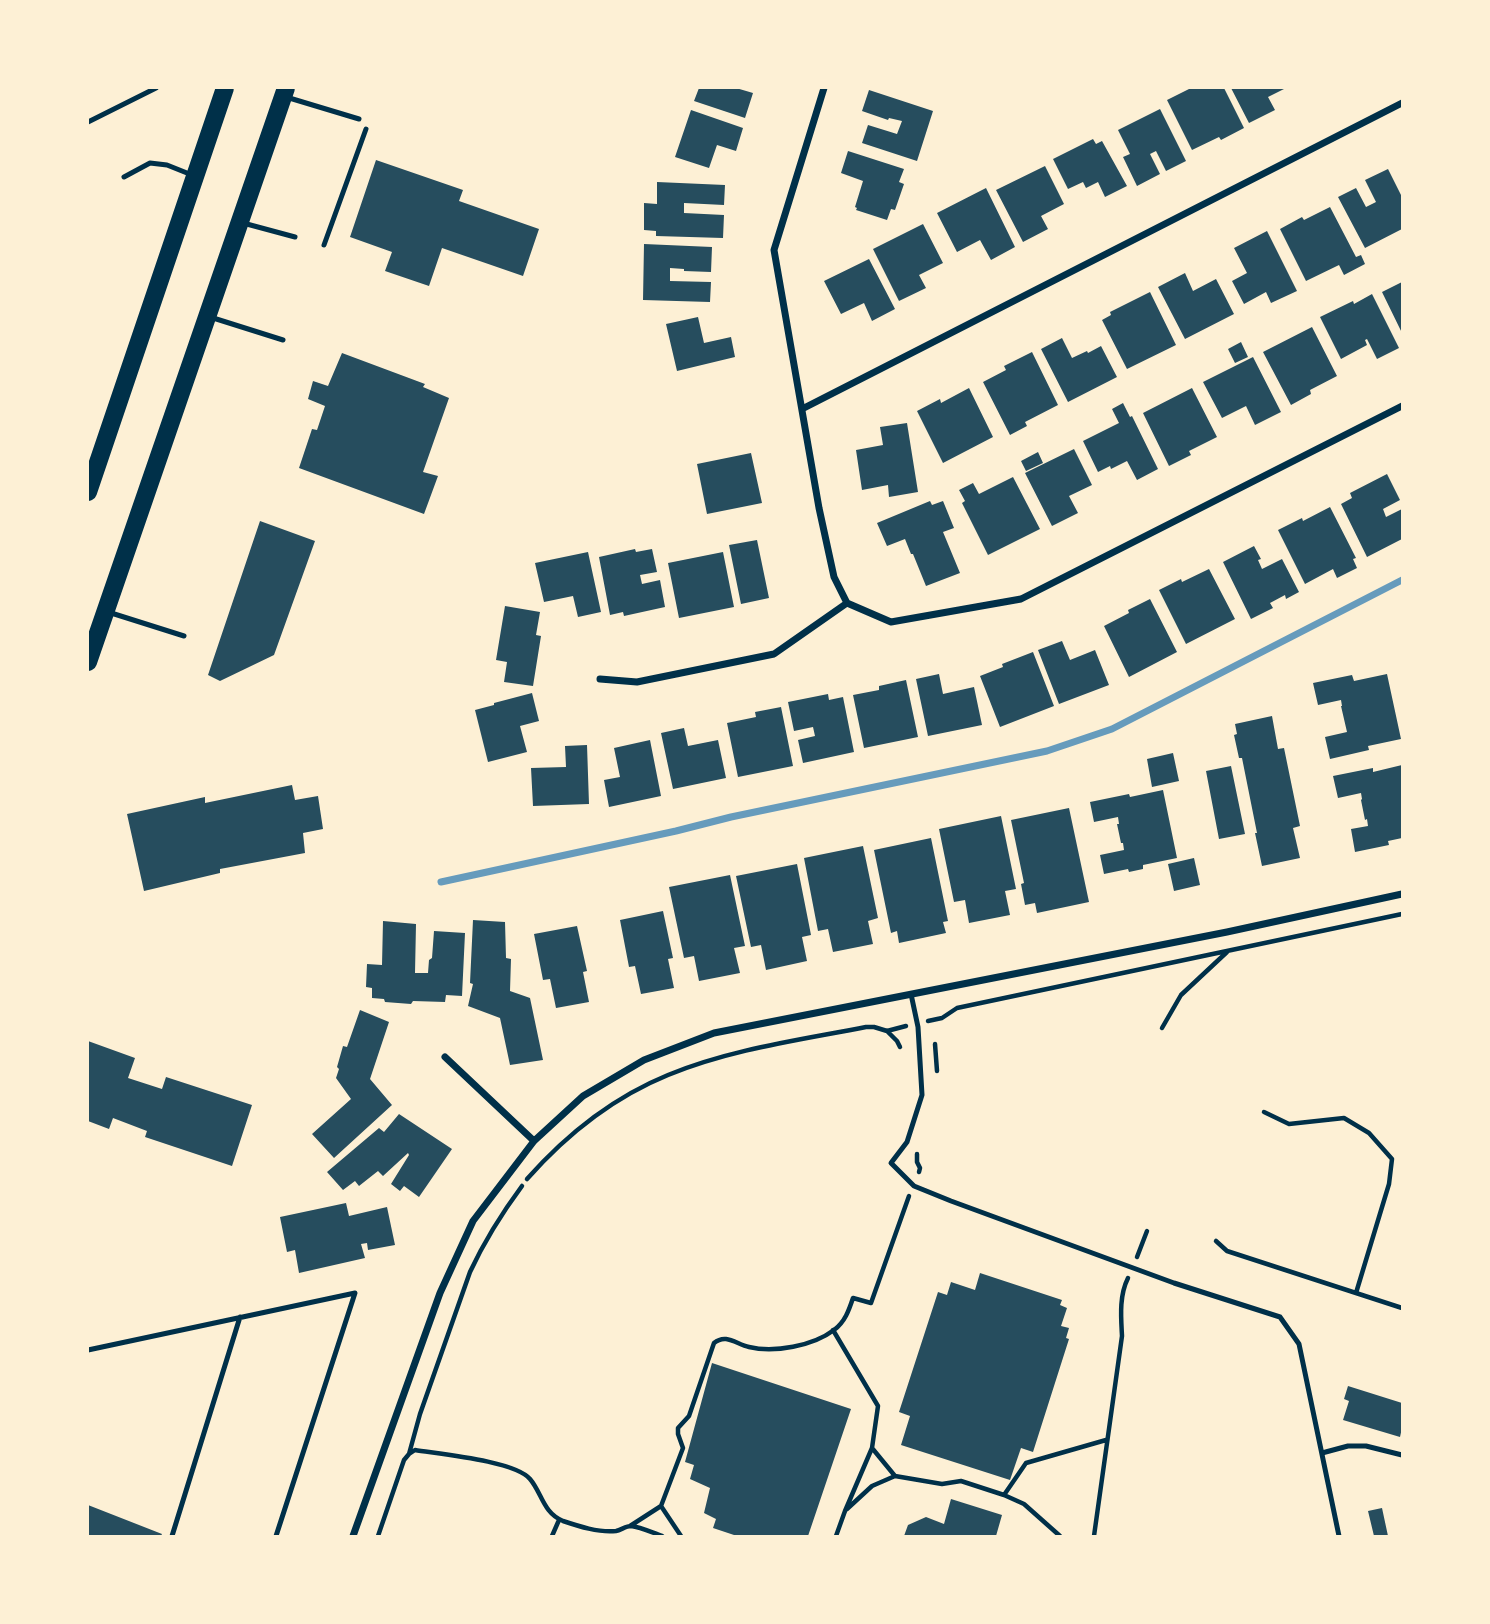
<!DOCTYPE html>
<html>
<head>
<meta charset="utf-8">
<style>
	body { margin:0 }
	#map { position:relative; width:1490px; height:1624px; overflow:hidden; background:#fdf0d5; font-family:"Fira Sans Condensed",sans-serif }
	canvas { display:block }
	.frame { position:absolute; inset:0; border:89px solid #fdf0d5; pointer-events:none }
</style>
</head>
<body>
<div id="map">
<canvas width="1490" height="1624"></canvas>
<div class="frame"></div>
</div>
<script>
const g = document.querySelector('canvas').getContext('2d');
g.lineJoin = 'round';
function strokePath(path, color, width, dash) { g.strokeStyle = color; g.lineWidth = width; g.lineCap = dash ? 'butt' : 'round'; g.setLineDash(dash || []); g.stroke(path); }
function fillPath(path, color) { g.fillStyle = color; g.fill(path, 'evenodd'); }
const stream = new Path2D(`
	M441 882 676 831 731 817 1047 751 1112 729 1402 580`);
const building = new Path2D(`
	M699 88H736L753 93 745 118 694 101Z
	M1191 88H1224L1244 128 1221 140 1219 137 1192 150 1167 100Z
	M1231 88H1286L1268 97 1275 110 1249 123Z
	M869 90 933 111 917 161 862 143 868 125 897 134 902 121 889 118 888 120 862 111Z
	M1160 109 1186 161 1166 171 1156 151 1150 154 1160 174 1137 186 1123 157 1130 154 1118 130Z
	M691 110 743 128 736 151 717 145 709 168 675 157Z
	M1093 139 1096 144 1102 141 1127 186 1105 197 1098 182 1086 188 1083 182 1068 189 1053 159Z
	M848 151 904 169 899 182 904 184 895 210 891 209 887 220 856 210 857 208 855 207 863 181 841 173Z
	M376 160 463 190 459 201 539 229 523 276 442 248 429 286 385 271 392 252 350 237Z
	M1045 166 1064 204 1041 216 1048 229 1023 242 996 190Z
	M1388 169 1402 197V229L1365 248 1338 197 1356 188 1366 207 1376 202 1365 180Z
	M657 182 725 185 724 205 684 203V213L724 215 723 238 656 236V231L644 230V203L657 204Z
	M986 188 1015 247 991 260 980 240 957 252 937 213Z
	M1330 207 1356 257 1361 255 1365 264 1344 275 1339 265 1306 281 1280 229 1302 217 1304 220Z
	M923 224 943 263 919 275 926 288 899 301 873 249Z
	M1267 231 1297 291 1271 303 1266 292 1244 304 1232 281 1247 273 1234 248Z
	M644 244 712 247 711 272 684 271V269L670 268V281L711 282 710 302 643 300Z
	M869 259 895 309 872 321 864 303 841 314 824 281Z
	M1185 273 1193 291 1216 279 1234 314 1185 339 1158 287Z
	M1402 282V333L1382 292Z
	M1150 292 1176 345 1127 369 1102 320 1111 315 1110 312Z
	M1372 294 1399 348 1377 359 1367 339 1365 340 1367 345 1341 359 1320 317 1353 301 1354 304Z
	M698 317 704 343 731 337 735 357 677 371 666 324Z
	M1312 327 1337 376 1310 390 1311 394 1291 405 1263 352Z
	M1062 338 1072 358 1087 351 1088 353 1101 346 1117 377 1068 402 1041 349Z
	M1241 342 1248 357 1235 363 1228 349Z
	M1032 352 1058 405 1025 422 1027 426 1010 435 983 382 1006 370 1004 366Z
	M342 353 425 384 423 387 449 398 423 472 438 476 424 514 299 468 312 429 317 430 325 406 308 399 313 381 328 386Z
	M1253 357 1281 412 1255 425 1246 406 1222 418 1203 382Z
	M969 388 993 437 943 463 917 411 940 399 941 403Z
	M1192 388 1217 437 1189 451 1191 455 1169 466 1143 413Z
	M1123 403 1130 417 1132 416 1158 469 1137 480 1127 461 1111 469 1110 466 1098 472 1083 441 1119 423 1112 409Z
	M907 423 918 492 889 497 888 485 862 490 856 450 883 445 880 427Z
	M1074 449 1092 485 1069 496 1078 513 1052 526 1025 473Z
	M1038 452 1043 463 1026 471 1021 461Z
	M751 453 762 503 707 514 697 464Z
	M1387 474 1400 500 1383 509 1386 517 1402 509V539L1367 557 1341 504 1352 498 1350 493Z
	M1013 477 1040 529 988 555 962 503 965 501 959 490 973 483 979 494Z
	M930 501 932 505 943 501 954 528 943 532 960 573 926 586 913 554H911L905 539 887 546 877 523Z
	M1330 507 1356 558 1353 559 1357 568 1337 578 1333 569 1305 584 1278 530 1302 518 1303 521Z
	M260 521 315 541 274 655 220 681 208 675Z
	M757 540 769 598 741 604 729 545Z
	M1254 546 1261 559 1258 560 1262 569 1282 559 1299 592 1286 599 1285 595 1270 603 1273 608 1251 619 1223 562Z
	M635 549 636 552 652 549 657 572 640 575 642 584 660 580 665 607 624 616 623 612 610 615 599 557Z
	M588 552 601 612 578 617 573 596 544 602 535 563Z
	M723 552 734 607 679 618 668 563Z
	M1209 569 1235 619 1186 644 1159 590 1181 579 1182 582Z
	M1150 599 1177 652 1129 677 1104 626 1129 613 1128 610Z
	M505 606 540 612 536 635 541 636 533 686 504 682 507 662 496 660Z
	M1062 641 1070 660 1095 650 1109 685 1059 704 1038 650Z
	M1033 652 1054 706 1000 727 980 676 1003 667 1002 664Z
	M939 674 943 694 974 687 982 725 928 736 916 679Z
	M1387 674 1401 739 1368 746 1369 750 1330 759 1325 737 1347 732 1341 706H1342L1341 700 1318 705 1313 683 1352 675 1354 681Z
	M906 680 918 737 864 748 853 695 879 690V686Z
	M532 693 539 721 520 726 527 752 488 762 475 710 494 705V703Z
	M828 694 829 700 843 697 854 752 803 763 798 740 815 736 813 727 794 731 788 702Z
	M781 707 793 766 738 777 727 723 756 717 755 712Z
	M1272 716 1278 749 1284 748 1300 826 1293 828 1300 858 1262 866 1255 833H1257L1242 758H1239L1234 735 1237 734 1235 724Z
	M684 728 688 746 718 740 726 778 673 789 661 733Z
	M650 740 661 796 609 807 604 780 620 777 614 748Z
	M587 745 589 804 533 806 531 768 566 767 565 746Z
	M1173 753 1179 781 1152 787 1147 759Z
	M1402 765V838L1388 841 1389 845 1355 852 1351 829 1368 826 1367 819 1365 820 1361 800 1362 799 1361 793 1338 798 1333 776 1373 768V772Z
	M1231 766 1245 834 1219 839 1206 771Z
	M292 785 295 800 318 796 323 829 303 833 305 853 220 869V873L144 891 127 814 205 797V803Z
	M1163 790 1177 858 1143 865V869L1129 872 1128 869 1104 874 1100 855 1124 850 1123 843H1121L1117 824H1119L1118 817 1094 822 1090 802 1129 794 1130 797Z
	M1069 808 1089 902 1037 913 1035 903 1025 905 1021 884 1024 883 1011 820Z
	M1001 816 1016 889 1005 891 1010 915 969 923 965 900 954 902 939 829Z
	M931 838 948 921 943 922 946 933 899 943 897 931 891 933 874 850Z
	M863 846 878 918 868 921 873 944 833 952 828 929 818 931 804 858Z
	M1194 858 1200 885 1174 891 1168 864Z
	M797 864 811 935 802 937 807 961 766 970 761 945 751 947 736 876Z
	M730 875 745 946 734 948 740 973 699 981 694 956 684 958 669 887Z
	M663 911 673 958 668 959 674 988 641 994 635 966 629 967 620 920Z
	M473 920 505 922 506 958 511 959 510 991 530 998 543 1060 510 1065 500 1018 468 1006 473 984 470 983Z
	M383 921 416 924 415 973H428L429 960 432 958 434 931 465 933 462 996 446 995 445 1002 413 1001 411 1004 385 1002 384 999 372 998V988L366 987 367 964 382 965Z
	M577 926 587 971 583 972 589 1002 556 1008 550 979 543 980 534 934Z
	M360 1010 389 1022 370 1079 392 1105 334 1158 312 1134 351 1099 336 1078 339 1069 337 1067 343 1046 347 1047Z
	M88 1041 135 1058 128 1078 162 1089 166 1077 252 1105 232 1166 145 1137 147 1131 113 1118 109 1129 88 1121Z
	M399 1114 452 1149 419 1197 404 1186 400 1191 391 1184 409 1155 408 1153 383 1176 378 1171 359 1186 355 1181 343 1190 327 1172 379 1128 384 1132Z
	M346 1203 349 1216 387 1207 395 1245 368 1250 367 1243 361 1244 365 1258 299 1273 295 1250 287 1252 280 1217Z
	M980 1273 1062 1300 1060 1305 1067 1308 1061 1326 1069 1328 1066 1338 1069 1339 1033 1452 1021 1448 1010 1480 901 1445 910 1416 899 1412 938 1292 947 1295 951 1282 975 1290Z
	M712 1363 851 1409 808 1536H737L713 1528 716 1519 704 1513 710 1488 690 1479 694 1465 685 1462Z
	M1348 1386 1402 1403V1428L1400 1437 1343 1420 1349 1401 1344 1399Z
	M951 1499 1002 1515 996 1536H904L908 1525 926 1517 944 1524Z
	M88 1505 162 1534 161 1536H88Z
	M1382 1508 1388 1536H1374L1368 1511Z`);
const path = new Path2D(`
	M928 1021 942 1018 957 1008 1402 914
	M1162 1028 1181 995 1227 952
	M887 1031 897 1041 900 1047
	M935 1044 937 1071
	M1264 1112 1289 1124 1344 1118 1369 1133 1392 1159 1389 1184 1356 1293
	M917 1154V1162L920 1168 919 1172
	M527 1179C566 1135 614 1097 668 1075 731 1049 800 1040 866 1027H874L887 1031 906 1026
	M1216 1241 1227 1251 1402 1308
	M1137 1257 1147 1231
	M833 1330 878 1406 872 1448 845 1511 836 1536
	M872 1448 895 1476 942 1484 961 1481 1004 1495 1024 1504 1060 1536
	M409 1454 420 1414 470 1272C484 1242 502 1213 522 1186
	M1004 1495 1026 1463 1106 1440
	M661 1506 681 1536
	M847 1509 872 1486 895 1476
	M630 1526 661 1506 683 1448 678 1434V1428L689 1416 714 1343C726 1333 736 1344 749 1347 774 1353 813 1346 834 1330 845 1322 849 1310 853 1298L871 1303 909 1196
	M378 1536 404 1460 409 1454 415 1450C440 1454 515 1461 530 1479 542 1493 543 1513 563 1521 578 1526 599 1533 616 1531 621 1530 626 1526 631 1526 641 1527 653 1533 662 1536
	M552 1536 559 1520
	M1094 1536 1122 1336C1121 1317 1119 1296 1128 1278`);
const service = new Path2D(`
	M286 97 359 119
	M88 122 156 88
	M124 177 150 163 167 165 192 175
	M243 223 295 237
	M324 245 366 129
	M210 317 283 340
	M108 612 184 636
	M911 994 918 1027 922 1095 907 1142 891 1163 914 1186 951 1201 1174 1283 1280 1317 1299 1344 1339 1536
	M88 1350 355 1293 276 1536
	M1322 1453 1348 1446H1366L1402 1455
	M172 1536 240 1317`);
const minor = new Path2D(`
	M824 88 774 250 819 508 834 577 847 603
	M802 409 1402 103
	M847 603 891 622 1021 599 1402 406
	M600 679 637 682 774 654 847 603
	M445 1057 534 1141
	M353 1536 440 1293 473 1221 534 1141 583 1096 644 1060 714 1033 1227 932 1402 894`);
const primary = new Path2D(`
	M88 492 225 88
	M88 662 286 88`);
strokePath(stream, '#669bbc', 7);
fillPath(building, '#264d5e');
strokePath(path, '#003049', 4.5);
strokePath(service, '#003049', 5);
strokePath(minor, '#003049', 7);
strokePath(primary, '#003049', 18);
</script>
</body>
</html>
